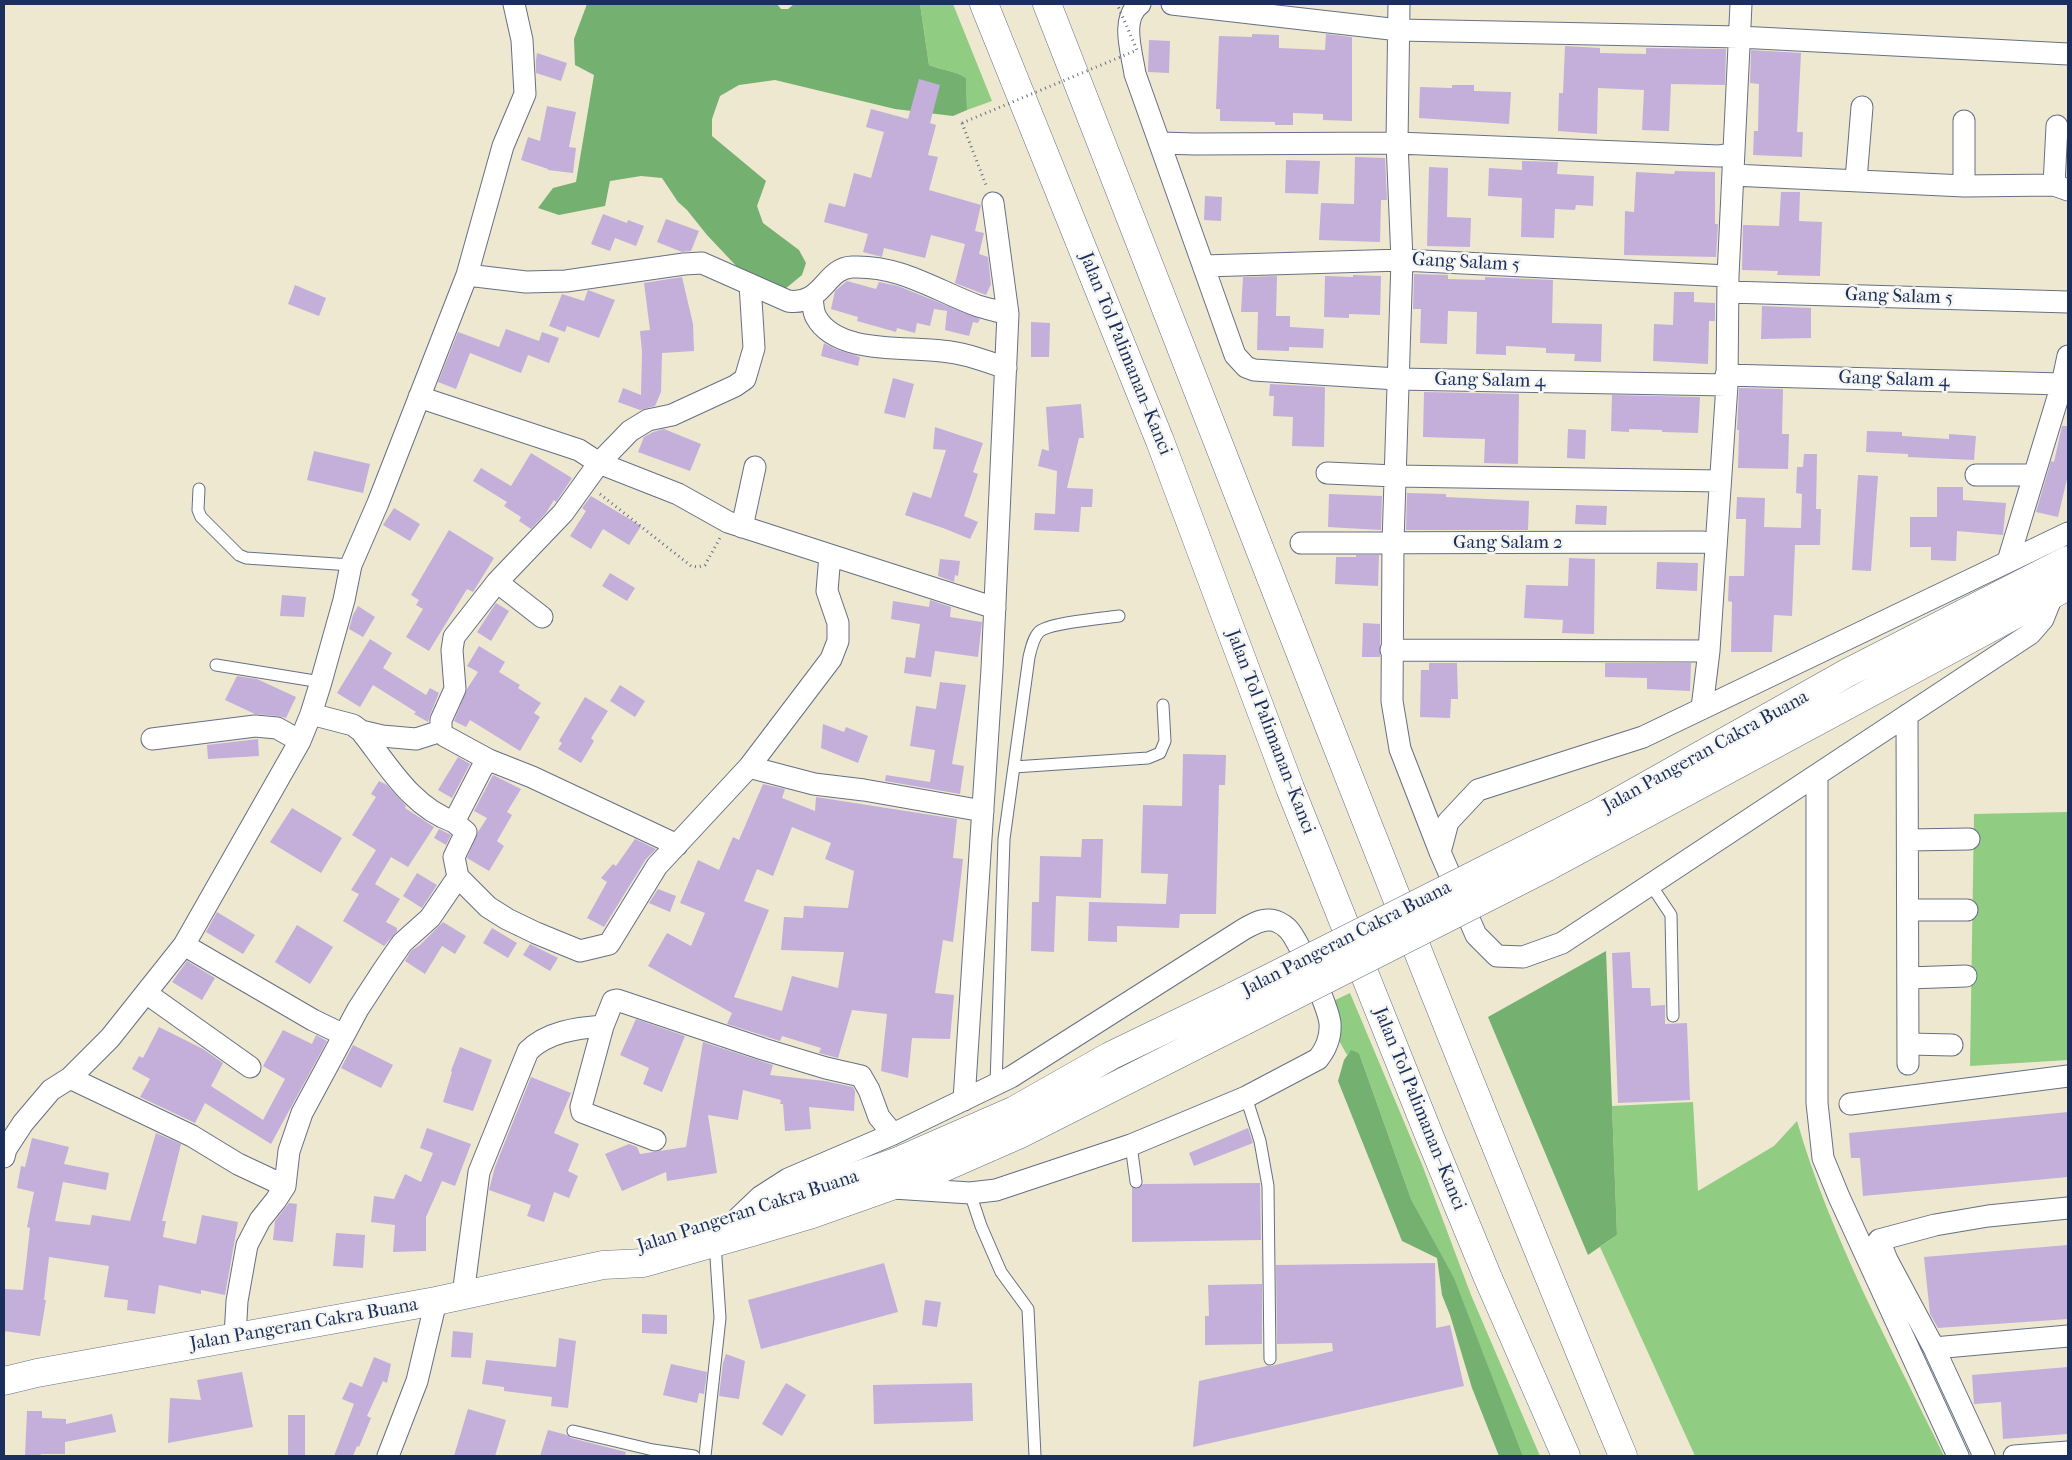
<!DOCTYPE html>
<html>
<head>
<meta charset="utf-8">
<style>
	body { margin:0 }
	#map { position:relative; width:2072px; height:1460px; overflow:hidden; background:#eee8d0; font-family:"IM FELL French Canon",serif }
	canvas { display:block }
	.frame { position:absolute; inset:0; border:5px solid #1b2f5e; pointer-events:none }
</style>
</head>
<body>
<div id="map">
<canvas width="2072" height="1460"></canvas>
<div class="frame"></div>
</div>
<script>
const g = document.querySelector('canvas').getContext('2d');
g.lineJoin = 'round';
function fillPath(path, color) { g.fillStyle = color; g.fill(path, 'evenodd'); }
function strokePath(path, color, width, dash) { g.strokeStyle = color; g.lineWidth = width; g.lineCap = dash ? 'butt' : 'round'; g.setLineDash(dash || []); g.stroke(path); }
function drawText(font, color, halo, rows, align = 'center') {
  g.font = font + ' "IM FELL French Canon",serif'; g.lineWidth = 5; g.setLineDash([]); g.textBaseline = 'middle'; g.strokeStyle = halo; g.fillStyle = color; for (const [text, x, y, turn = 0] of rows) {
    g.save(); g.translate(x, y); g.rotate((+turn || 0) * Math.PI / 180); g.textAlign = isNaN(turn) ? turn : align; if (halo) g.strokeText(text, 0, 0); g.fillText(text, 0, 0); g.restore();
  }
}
const green = new Path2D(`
	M920 4H953L992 101 967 110 966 78C957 71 941 70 929 65Z
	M2068 812V1060L1970 1066 1974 814Z
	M1350 993 1423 1167 1471 1295 1540 1456H1523L1454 1279 1411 1199 1359 1053 1351 1051 1347 1055 1337 1037 1329 1003Z
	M1693 1102 1698 1191 1774 1146 1797 1121C1831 1239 1891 1347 1944 1456H1695L1600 1247 1617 1235 1612 1106Z`);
const forest = new Path2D(`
	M587 4H777L781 9H788L794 4H920L929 65C941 70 957 71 966 78L967 110 953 116 895 109 775 80 739 85 720 96 712 119V136L766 181 757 206 763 223 799 250 806 263 802 275 785 289 741 271 707 235 687 210 678 202 662 178 641 176 610 181 605 206 559 215 538 208 553 188 576 182 594 75 575 65 574 39Z
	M1606 951 1617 1235 1588 1255 1488 1017Z
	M1351 1050 1359 1053 1411 1199 1454 1278 1523 1456H1499L1472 1388 1450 1315 1442 1295 1437 1258 1402 1241 1338 1081 1344 1060Z`);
const building = new Path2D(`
	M1252 34 1279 35V48L1325 50 1326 34 1352 37V121L1323 120V114L1293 113V125H1275V122L1220 121V109H1216L1219 36 1252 37Z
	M1149 40 1170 41 1169 73 1148 72Z
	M1565 46 1600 48V53L1646 54V48L1726 49 1725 85 1671 84 1669 131 1642 130 1644 90 1598 88 1597 134 1558 131 1559 93H1563Z
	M1751 50 1801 53 1797 132H1803L1802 157 1753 155 1754 131H1758L1759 84 1750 83Z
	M537 53 567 63 561 81 536 73V60Z
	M919 79 940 85 930 123 936 125 928 155 938 157 929 190 981 205 975 231 984 233 979 254 988 257 991 284 986 295 955 283 965 244 931 235 925 258 884 248 882 257 863 252 868 234 824 222 829 203 845 207 854 173 871 178 884 132 866 127 871 109 908 119Z
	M1452 85H1474V91L1511 92 1509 124 1419 118 1420 87 1452 88Z
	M547 106 576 112 569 147 576 148 573 173 548 170V169L521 160 528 137 540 141Z
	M1355 157 1385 158 1387 200H1381L1380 242 1319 240 1321 203 1354 204Z
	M1286 160 1320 161 1318 194 1285 193Z
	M1522 161 1558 162 1557 174 1594 176 1593 206 1576 205 1575 210 1555 209 1554 238 1521 237 1522 198 1488 196 1489 168 1522 170Z
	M1429 167 1448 168 1447 217 1471 218 1470 247 1427 246Z
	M1675 171 1715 172V224H1718L1716 257 1624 255 1625 211 1634 212 1636 172 1674 174Z
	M1781 192H1800L1799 221 1822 222 1820 276 1777 275 1778 271 1742 270 1743 225 1779 226Z
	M1205 196 1222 197 1221 221 1204 220Z
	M603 214 627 223 628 220 644 226 636 246 615 238 610 251 591 244Z
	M666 219 699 231 691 251 682 252 657 242Z
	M1414 274 1448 275V279L1485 280V277L1553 280 1552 323 1602 324 1601 362 1574 361 1575 354 1546 353V348L1506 346V355L1476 354 1477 312 1448 311 1447 344 1420 343 1421 309H1413Z
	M1353 275 1381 276 1380 315 1349 314V318L1324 317 1325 276 1353 277Z
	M1277 276 1276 316H1290V327L1324 329 1323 348 1289 347V351L1257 350 1258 312H1241L1243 277Z
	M682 277 693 324 694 351 662 353 661 392 655 406 640 410 618 402 623 388 641 395 642 352 640 331 650 330 644 283Z
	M847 281 876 289 879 282 898 286 980 319 978 323 973 322 969 336 945 330 947 311 934 309 930 326 917 323 915 333 897 328 896 332 857 321 858 317 831 309 835 291Z
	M295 285 326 298 319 316 288 304Z
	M588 290 615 300 599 338 567 326 565 332 549 326 562 294 584 301Z
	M1674 292H1694V302L1715 303V321H1709L1708 364 1653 361 1654 324 1673 325Z
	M1762 306 1811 308V338L1761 339Z
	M1031 322 1050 323 1049 357H1031Z
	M506 329 539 341 542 332 559 338 549 363 528 355 521 373 470 353 456 389 438 382 458 332 499 347Z
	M824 343 835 349 860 357 858 366 821 356Z
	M893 378 914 384 905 418 884 413Z
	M1270 384 1325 387 1324 447 1292 446 1293 417 1273 416 1274 396H1269Z
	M1739 388 1783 389 1782 434H1789L1788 469 1738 468 1739 430H1737Z
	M1424 392 1519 394 1518 464 1484 463 1485 439 1423 437Z
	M1612 395 1700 397 1698 433 1662 432V430L1629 429V432L1611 431Z
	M1081 404 1084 438H1079L1067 488 1093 489 1092 507H1081L1079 532 1034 530 1035 513 1055 514 1057 471 1038 466 1042 449 1049 451 1046 407Z
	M2062 426H2068V475L2058 517 2036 512 2051 461 2054 462Z
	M935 427 983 443 973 472 978 474 964 516 978 522 970 539 943 528 905 515 913 492 931 498 946 450 933 449Z
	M664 429 701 444 690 471 638 452 644 437 653 432Z
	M1568 429 1586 430 1585 459 1567 458Z
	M1867 431 1902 432V436L1949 439V434L1976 436 1974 460 1908 457V454L1866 452Z
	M314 451 370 464 363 493 307 480Z
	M531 453 572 478 556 502 554 500 546 513 531 529 519 521 521 517 504 506 507 502 473 481 481 468 511 486Z
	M1804 454H1817L1816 509H1821L1820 545H1795L1792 616 1774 615 1772 652H1731L1732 602 1728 601 1729 576H1744L1746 519H1736L1737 497 1765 498 1764 527 1801 528 1802 494 1796 493 1797 467H1803Z
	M1858 475 1878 476 1871 571 1852 570Z
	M1937 487H1963V500L2006 503 2003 535 1957 531 1956 561 1931 560V547H1910V517H1937Z
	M1407 493 1446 494V497L1529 501 1528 530H1406Z
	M1329 494 1382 496 1381 530 1328 527Z
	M591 496 641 526 629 545 603 529 591 549 570 536 586 511 582 508Z
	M1576 505 1607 506 1606 525 1575 524Z
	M394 508 420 524 410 541 383 525Z
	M449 530 494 558 473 592 467 589 429 651 406 637 423 609 416 605 419 600 411 595Z
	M1356 555H1379L1378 586 1335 584 1336 557H1356Z
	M1569 558 1595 559 1594 634 1562 633 1563 620 1524 618 1526 585 1568 586Z
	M940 559 960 561 958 576 955 575 954 582 938 576Z
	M1657 562 1698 563 1697 591 1656 589Z
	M610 573 635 588 627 601 602 586Z
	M282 595 306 597 304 617 280 616Z
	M930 600 951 607 950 617 982 622 978 657 935 651 931 677 904 673 906 657 915 658 920 624 891 619 893 601 929 607Z
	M496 603 509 611 491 641 477 632Z
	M358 606 375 617 363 637 349 629 353 615Z
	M1363 623 1380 624V657H1362Z
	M370 639 392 653 383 668 426 695 430 688 439 693 430 715 428 722 414 714 416 712 373 685 360 707 337 693Z
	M479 646 505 662 499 672 520 685 518 688 541 703 534 713 540 717 520 751 470 720 466 727 454 721 467 689 478 672 467 666Z
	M1429 663H1457L1458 699H1451L1450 718 1420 717 1421 670H1429Z
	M1605 663H1691L1690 691 1647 689V678L1605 677Z
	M237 676 257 679 296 697 286 718 278 716 255 714 225 700Z
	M940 682 966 685 952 764 964 766 960 794 885 781 886 775 930 782 935 750 910 746 916 706 936 709Z
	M620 685 645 701 635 717 610 701Z
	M585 697 608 711 591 738 594 741 581 763 558 749 562 743 559 741Z
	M823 724 844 732 846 727 868 736 858 763 821 748Z
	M258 739 259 756 208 759 207 745Z
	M1183 754 1226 755 1225 785H1219L1216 914H1180L1179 928 1117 926V942L1088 941 1089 902 1166 904 1168 874 1141 873 1143 805 1182 806Z
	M458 757 470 764 452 798 438 790Z
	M493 775 521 789 507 812 512 815 497 841 504 846 489 871 467 858 478 832 487 818 474 811Z
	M379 781 387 785 406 806 405 808 434 827 408 867 391 857 375 884 400 899 386 922 397 928V931L384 946 343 921 359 894 351 890 376 850 352 835 376 797 371 794Z
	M763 784 785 789 782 798 815 811 816 797 957 819 953 858 963 859 960 885 953 942 943 940 935 993 954 995 950 1039 912 1038 908 1078 881 1071 887 1014 852 1010 838 1058 819 1053 821 1048 782 1036 780 1041 727 1024 732 1013 648 966 667 933 691 946 705 913 680 903 698 860 719 870 733 837 739 840ZM792 827 831 843 825 859 854 871 848 908 804 906 803 918 784 917 781 950 844 952 838 988 792 976 782 1011 734 997 769 910 744 901 757 869 773 876Z
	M292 808 342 838 321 873 270 842Z
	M439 829 451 835 446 845 434 838Z
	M635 839 656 849 646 859 604 927 587 918 607 882 601 878 613 864 616 866Z
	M1082 839H1103L1101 898 1056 896 1054 952 1031 951 1032 902H1039L1040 856 1081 857Z
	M417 873 437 885 422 908 403 896Z
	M658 889 676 896 670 912 649 903Z
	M217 912 255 935 243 954 206 932Z
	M443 922 466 936 455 954 442 946 425 974 405 961 411 951 420 945Z
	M297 925 333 947 310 984 275 962Z
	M492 928 517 943 508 958 483 943Z
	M530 944 558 958 550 971 523 955Z
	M1630 952 1632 988H1650L1651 1006 1665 1005V1024L1687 1023 1690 1100 1618 1103 1612 953Z
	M187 961 215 978 202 1000 172 982Z
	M636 1019 685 1036 662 1092 643 1084 649 1068 620 1055Z
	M159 1027 203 1049 223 1063 211 1086 263 1120 285 1079 263 1066 283 1030 312 1044 316 1035 327 1041 271 1144 205 1103 195 1123 140 1097 150 1079 132 1069 139 1056 143 1058Z
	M703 1042 773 1065 770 1075 825 1081 853 1087 855 1091 854 1111 809 1107 811 1129 785 1131 783 1104H780L781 1100 743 1090 738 1120 708 1115 717 1173 667 1181 666 1172 622 1191 605 1154 629 1144 637 1147 640 1154 686 1147Z
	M353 1045 393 1065 381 1088 341 1068Z
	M460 1047 492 1060 473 1111 443 1102 452 1072 451 1071Z
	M531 1077 571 1093 554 1133 579 1144 568 1171 578 1176 569 1198 554 1192 544 1222 527 1216 531 1205 489 1190 495 1167Z
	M2068 1112V1177L1863 1196 1860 1158H1851L1849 1133Z
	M427 1128 471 1144 455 1186 442 1181 426 1217V1251L393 1252 395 1225 371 1222 374 1196 394 1199 405 1174 421 1182 433 1153 420 1148Z
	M1248 1128 1253 1143 1194 1166 1189 1153Z
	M156 1133 181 1144 162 1221H166L163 1237 196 1244 202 1215 238 1222 225 1295 201 1290V1294L159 1285 155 1314 127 1310 128 1300 104 1297 109 1266 49 1257 44 1300H46L40 1336 4 1331V1289L23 1290 30 1228 27 1227 34 1192 17 1188 21 1166 25 1167 32 1138 69 1147 64 1164 109 1173 106 1190 63 1182 55 1221 90 1225 92 1215 130 1221Z
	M1260 1183 1261 1240 1132 1242V1188L1137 1189 1143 1184Z
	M289 1203 297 1204 293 1242 273 1240 275 1221Z
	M336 1233 365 1235 363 1268 333 1266Z
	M2068 1245V1319L1938 1328 1930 1314 1924 1257Z
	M884 1263 898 1312 761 1349 748 1300Z
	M1435 1263 1436 1328 1450 1325 1464 1386 1193 1447 1199 1381 1267 1366H1271L1333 1351 1332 1343 1277 1344 1276 1265Z
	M1262 1284V1344L1205 1345V1316H1209L1208 1285Z
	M925 1300 941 1302 937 1327 922 1325Z
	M642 1314 667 1315V1334L642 1333Z
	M453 1331 473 1333 471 1358 451 1357Z
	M559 1338 576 1341 568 1408 551 1406 552 1397 504 1391V1387L482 1384 486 1360 556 1367Z
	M726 1354 745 1361 739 1399 719 1396 723 1363Z
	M374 1357 391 1364 387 1383 383 1381 367 1416 371 1418 359 1447 357 1446 353 1456H334L354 1404 342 1399 350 1382 362 1387Z
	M671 1364 707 1372 704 1394 699 1393 697 1403 663 1395Z
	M2068 1367V1434L2003 1439 2001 1402 1974 1404 1972 1375Z
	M242 1372 253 1427 168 1443 170 1398 201 1400 197 1380Z
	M786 1383 806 1395 782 1436 762 1424Z
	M972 1383 973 1421 874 1424 873 1385Z
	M468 1409 506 1420 495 1456H454Z
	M27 1411H42V1418L66 1419V1424L112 1414 116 1432 65 1442V1454H41L40 1456H25Z
	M288 1415H305V1456H288Z
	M548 1430 567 1435 571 1438 626 1452 625 1456H540Z`);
const path = new Path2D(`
	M962 123 986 185
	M600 494 691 566 698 567 705 565 720 538`);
const service = new Path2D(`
	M199 489 198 510 201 517 239 555 246 558 351 565
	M216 665 321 682
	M1014 767 1148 758 1160 753 1165 741 1163 705
	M1651 885 1671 915 1673 1016
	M996 1084 1004 839 1029 657C1031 649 1033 638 1039 632 1047 623 1104 618 1119 616
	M1246 1097 1260 1141 1268 1186 1270 1359
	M1131 1145 1136 1182
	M970 1193 981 1226 1001 1272 1028 1309 1035 1456
	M573 1431 653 1450 694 1456
	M705 1456 720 1318 715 1243`);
const minor = new Path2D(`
	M1140 4C1120 18 1132 53 1135 74L1235 355 1246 367 1254 370 1397 379 1727 385
	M1172 4 1399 30 1739 37 2068 54
	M1399 4 1397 143 1402 260 1393 543 1392 701 1400 749 1440 852
	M1160 143 1195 144 1397 143 1719 156 1733 154
	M1733 175 1964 186 2054 185 2068 190
	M1856 180 1862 107
	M2054 185 2057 126
	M1964 186V121
	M1204 266 1402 260 1728 276
	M467 275 526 282 566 281 684 264 702 263 788 301C823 306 825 268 852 267 900 265 935 290 978 306 988 309 998 311 1008 314
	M1729 292 2068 302
	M812 298C813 304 813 312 816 317 837 355 906 346 942 351 965 353 985 361 1006 368
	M1726 375 2062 384
	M419 397 579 450 599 463 678 494 728 522 830 555 827 591 838 623V641L831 659 749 767 657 866 609 944 580 951 536 933 507 919 488 907 458 877
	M1327 473 1395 476 1720 481
	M1976 475H2033
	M742 527 755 467
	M1301 543 1703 542 1715 544
	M830 555 995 608
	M2008 561 2062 384 2068 356
	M2053 594 2043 619 2030 634 1562 943 1523 957 1497 956 1476 935 1440 852 1448 822 1478 790 1643 737 2068 533
	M542 617 497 582 563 513 599 463 630 431 648 420 672 415 735 386 745 379 754 348 750 284
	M1391 650 1709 651
	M1702 708 1709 651 1727 385 1728 276 1741 4
	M311 714 353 725 361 731C388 765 411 807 454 822
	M1907 715 1908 1064
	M361 731 382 736 416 739 441 731
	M152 739 255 726 277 728 300 741
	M489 760 445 736 441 731V720L455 689 452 650 454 637 497 582
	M749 767 814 784 864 790 983 811
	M1817 775V1103L1823 1158 1839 1197 1958 1456
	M1908 840 1969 839
	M1908 910H1967
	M184 945 313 1020 344 1035
	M1908 978 1966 976
	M146 993 250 1067
	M1909 1044 1952 1045
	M70 1078 192 1136 238 1164 285 1186
	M964 1100 992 669 1008 314 993 203
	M1850 1104 2068 1076
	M655 1140 582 1112 581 1107 603 1026 613 1001 617 1000 763 1049 826 1068 861 1076 869 1090 879 1117 893 1134
	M4 1157 6 1149 23 1123 51 1090 70 1078 110 1038 184 945 300 741 311 714 321 682 344 600 351 565 378 503 467 275 503 146 525 94 522 40 514 4
	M738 1218 760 1197 788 1179 893 1134 1011 1077 1244 929C1251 925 1261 919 1270 920 1275 920 1283 924 1287 928 1298 938 1328 1007 1330 1023 1331 1036 1326 1049 1318 1059L1246 1097 1131 1145 996 1190 970 1193 893 1188
	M463 1295 479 1172 528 1051C547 1032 576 1028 603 1026
	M235 1337 237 1301 247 1245 260 1220 276 1200 285 1186 289 1151 302 1113 358 1009 384 969 402 943 430 918 458 877 454 857 466 832 454 822 482 768 489 760 532 777 677 845
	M1934 1348 2068 1336
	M388 1456 417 1381 436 1301
	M1984 1456 1934 1348 1887 1260 1879 1240 1935 1225 1988 1216 2068 1208
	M2014 1456 2068 1452`);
const primary = new Path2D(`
	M1534 845 1600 812 1847 673 2068 560
	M1547 867 2068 586
	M757 1211 896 1162 1015 1110 1110 1056 1234 996
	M4 1381 37 1373 436 1301 603 1265 643 1263 752 1232 812 1214 945 1167 1018 1135 1244 1021`);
const motorway = new Path2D(`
	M984 4 1160 441 1290 788 1431 1140 1488 1278 1566 1456
	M1047 4C1237 489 1423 976 1623 1456`);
const pathBridge = new Path2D(`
	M962 123 1137 50 1117 4`);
const primaryBridge = new Path2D(`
	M1234 996 1534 845
	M1244 1021 1547 867`);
const streetNames = [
	["Gang Salam 5",1466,263,3],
	["Gang Salam 5",1899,297,2],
	["Jalan Tol Palimanan–Kanci",1125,354,68],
	["Gang Salam 4",1894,380,2],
	["Gang Salam 4",1490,381,1],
	["Gang Salam 2",1508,543],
	["Jalan Tol Palimanan–Kanci",1270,732,69],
	["Jalan Pangeran Cakra Buana",1706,752,-29],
	["Jalan Pangeran Cakra Buana",1347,939,-27],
	["Jalan Tol Palimanan–Kanci",1419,1109,68],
	["Jalan Pangeran Cakra Buana",748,1212,-18],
	["Jalan Pangeran Cakra Buana",304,1325,-10]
];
fillPath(green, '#90cd82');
fillPath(forest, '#74b070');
fillPath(building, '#c3afda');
strokePath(service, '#657086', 13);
strokePath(minor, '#657086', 23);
strokePath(primary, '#657086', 29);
strokePath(motorway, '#657086', 29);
strokePath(path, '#657086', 3, [1, 4]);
strokePath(service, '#fff', 11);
strokePath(minor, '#fff', 21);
strokePath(primary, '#fff', 28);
strokePath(motorway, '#fff', 28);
strokePath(primaryBridge, '#657086', 29, []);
strokePath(pathBridge, '#657086', 3, [1, 4]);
strokePath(primaryBridge, '#fff', 28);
drawText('19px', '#1b2f5e', '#f6f6f2', streetNames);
</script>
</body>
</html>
